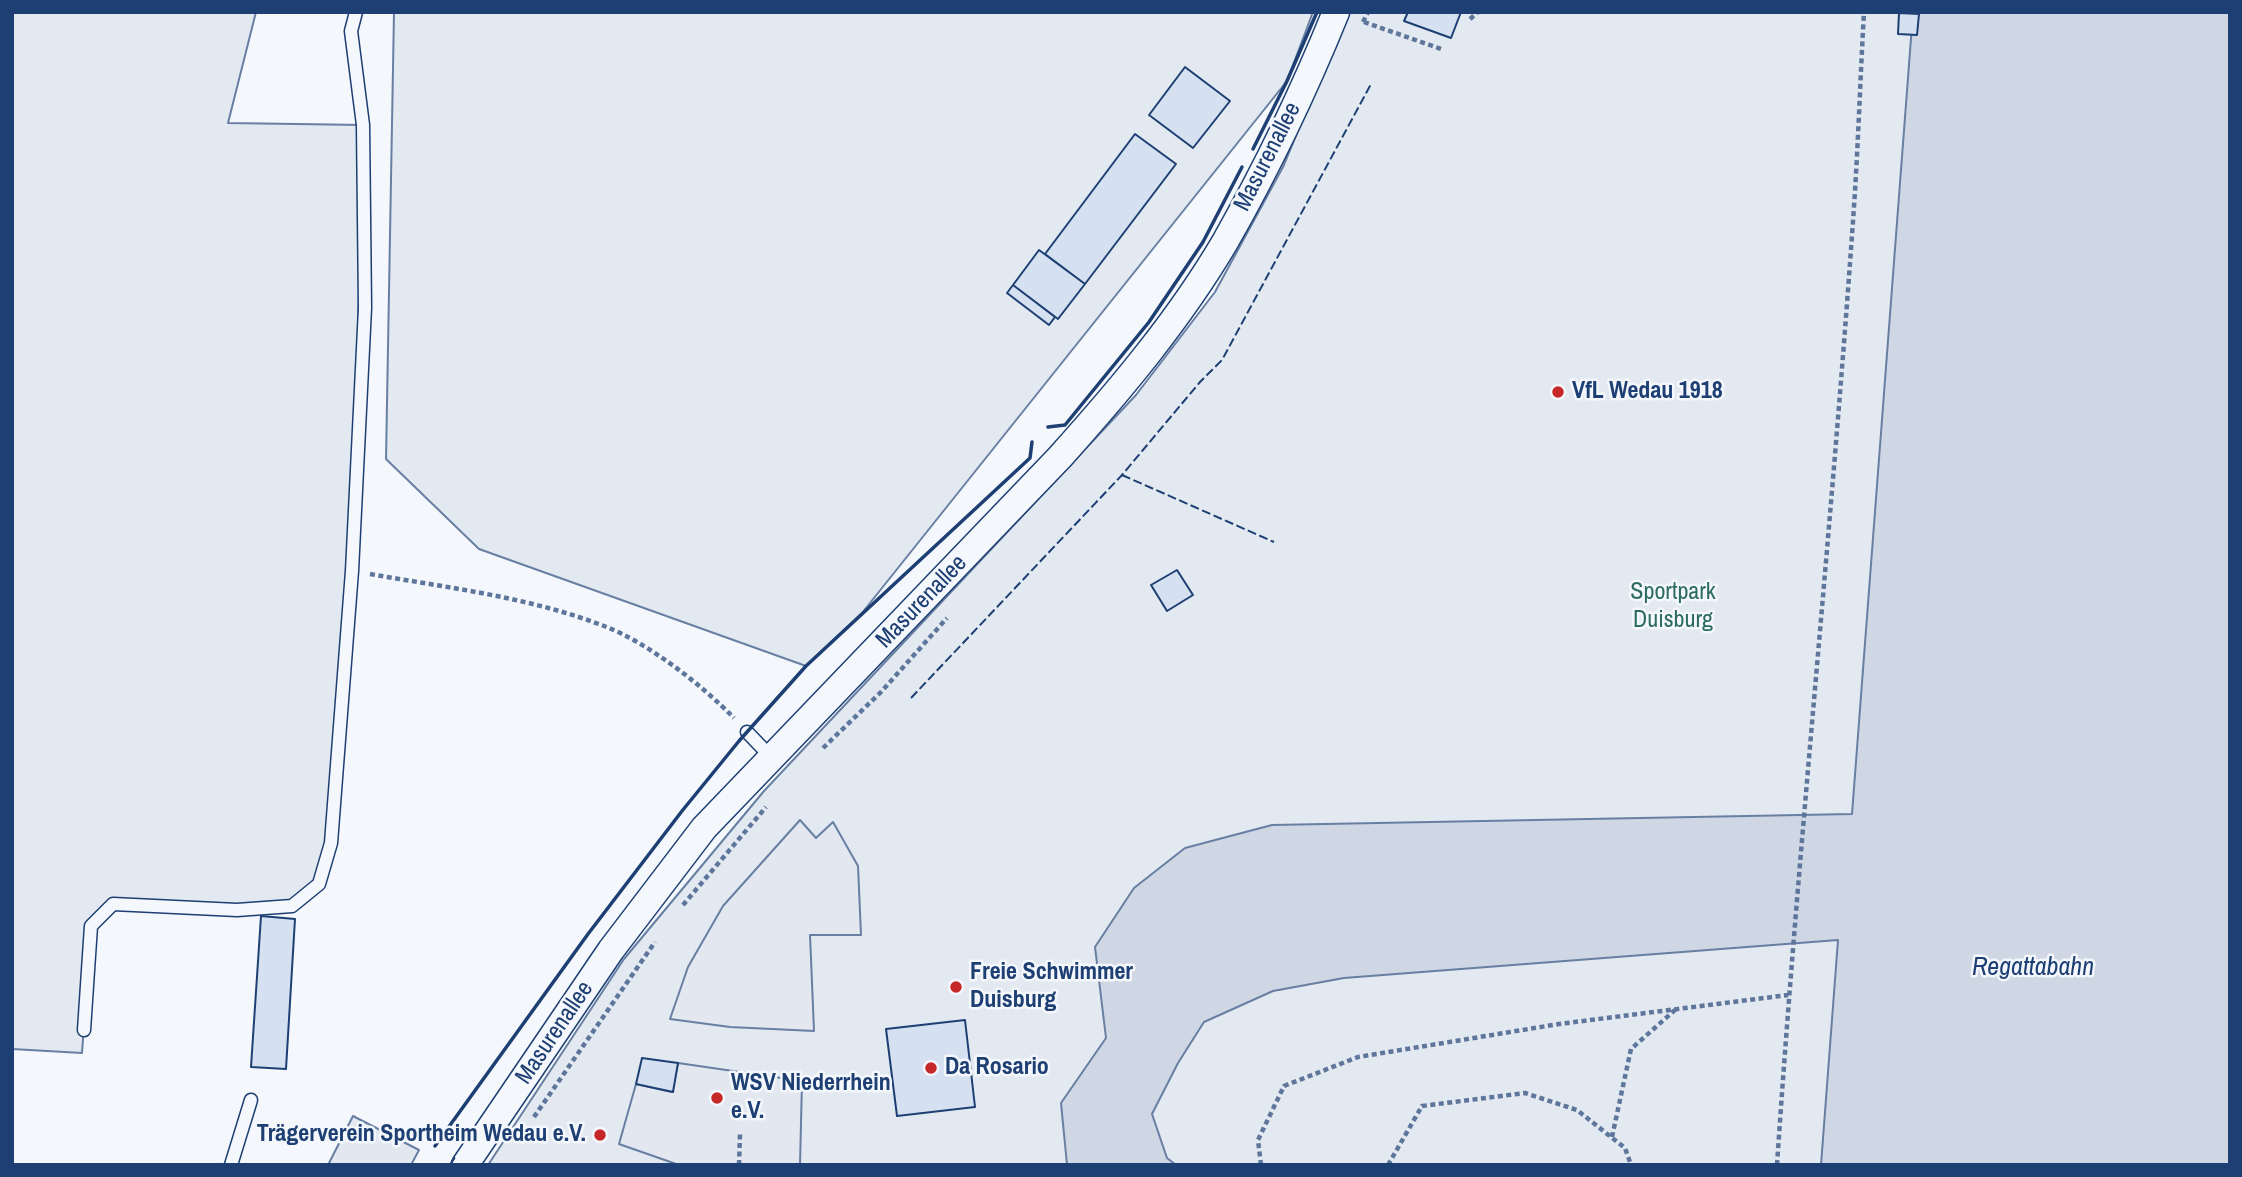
<!DOCTYPE html>
<html>
<head>
<meta charset="utf-8">
<style>
	body { margin:0 }
	#map { position:relative; width:2242px; height:1177px; overflow:hidden; background:#f4f7fb; font-family:"Archivo Narrow",sans-serif }
	canvas { display:block }
	.frame { position:absolute; inset:0; border:14px solid #1d3f73; pointer-events:none }
</style>
</head>
<body>
<div id="map">
<canvas width="2242" height="1177"></canvas>
<div class="frame"></div>
</div>
<script>
const g = document.querySelector('canvas').getContext('2d');
g.lineJoin = 'round';
function fillPath(path, color) { g.fillStyle = color; g.fill(path, 'evenodd'); }
function strokePath(path, color, width, dash) { g.strokeStyle = color; g.lineWidth = width; g.lineCap = dash ? 'butt' : 'round'; g.setLineDash(dash || []); g.stroke(path); }
function drawText(font, color, halo, rows, align = 'center') {
  g.font = font + ' "Archivo Narrow",sans-serif'; g.lineWidth = 5; g.setLineDash([]); g.textBaseline = 'middle'; g.strokeStyle = halo; g.fillStyle = color; for (const [text, x, y, turn = 0] of rows) {
    g.save(); g.translate(x, y); g.rotate((+turn || 0) * Math.PI / 180); g.textAlign = isNaN(turn) ? turn : align; if (halo) g.strokeText(text, 0, 0); g.fillText(text, 0, 0); g.restore();
  }
}
const green = new Path2D(`
	M12 12H256L228 123 363 125 352 571 331 843 319 884 292 906 113 904 91 927 82 1053 12 1049Z
	M394 12H1313L1287 81 862 613 806 666 479 549 386 459Z
	M1347 12H2230V1165H488L624 959 764 791 1136 395 1215 292 1283 167Z`);
const parking = new Path2D(`
	M800 820 816 838 833 822 858 866 861 935H810L814 1031 730 1027 670 1019 688 967 723 906Z
	M678 1063 802 1081 800 1165H679L619 1144 636 1084 672 1092Z
	M353 1116 419 1150 411 1165H328Z`);
const water = new Path2D(`
	M1913 12H2230V1165H1821L1838 940 1344 978 1273 991 1204 1022 1178 1063 1152 1114 1167 1158 1176 1165H1067L1061 1103 1106 1038 1095 947 1134 888 1185 848 1272 825 1852 814Z`);
const building = new Path2D(`
	M1408 12H1461L1451 38 1404 21Z
	M1899 13 1919 14 1917 35 1898 34Z
	M1185 67 1230 101 1193 148 1149 115Z
	M1135 134 1176 164 1085 284 1045 254Z
	M1039 250 1085 284 1058 319 1013 285Z
	M1013 285 1055 317 1049 325 1007 293Z
	M1177 570 1193 595 1167 611 1151 585Z
	M261 916 295 919 286 1069 251 1067Z
	M965 1020 975 1107 897 1116 886 1029Z
	M642 1058 678 1063 673 1092 636 1084Z`);
const path = new Path2D(`
	M1470 19 1478 12
	M1363 22 1368 12
	M1364 22 1444 50
	M370 574C449 588 529 597 604 626 647 642 702 685 734 718
	M823 748 881 692 947 618
	M683 905 766 807
	M534 1117 655 942
	M1612 1137 1631 1049 1675 1010
	M739 1165 740 1134
	M1261 1165 1258 1140 1284 1086 1358 1057 1559 1024 1788 995
	M1388 1165 1422 1106 1525 1093 1577 1110 1625 1148 1631 1165
	M1777 1165C1798 850 1831 536 1853 221 1858 152 1860 82 1864 12`);
const service = new Path2D(`
	M747 732 771 757
	M84 1030 91 926 113 904 237 910 292 906 319 884 331 843 352 571 365 308 363 125 351 31 356 12
	M231 1165 251 1100`);
const minor = new Path2D(`
	M465 1165 611 950 704 828 1060 457C1120 390 1179 320 1225 242 1267 168 1304 91 1336 12`);
const fence = new Path2D(`
	M1122 475 1274 542
	M911 698 1122 475 1200 382 1222 360 1371 84
	M450 1165 455 1157`);
const wall = new Path2D(`
	M1253 149 1287 81 1317 12
	M1048 427 1065 425 1149 322 1203 242 1242 167
	M435 1146 588 934 682 811 739 741 806 666 1030 458 1032 442`);
const markers = [
	[1558,392,7,"#c62828"],
	[956,987,7,"#c62828"],
	[931,1068,7,"#c62828"],
	[717,1098,7,"#c62828"],
	[600,1135,7,"#c62828"]
];
const streetNames = [
	["Masurenallee",1268,157,-63],
	["Masurenallee",922,602,-46],
	["Masurenallee",555,1033,-56]
];
const poiNames = [
	["VfL Wedau 1918",1572,392],
	["Freie Schwimmer",970,973],
	["Duisburg",970,1001],
	["Da Rosario",945,1068],
	["WSV Niederrhein",731,1084],
	["e.V.",731,1112],
	["Trägerverein Sportheim Wedau e.V.",586,1135,"right"]
];
const parkNames = [
	["Sportpark",1673,593],
	["Duisburg",1673,621]
];
const waterNames = [
	["Regattabahn",2033,968]
];
fillPath(green, '#e3e9f0');
strokePath(green, '#687fa3', 2);
fillPath(parking, '#e3e8f0');
strokePath(parking, '#687fa3', 2);
fillPath(water, '#cfd7e4');
strokePath(water, '#687fa3', 2);
fillPath(building, '#d5e0f0');
strokePath(building, '#1d3f73', 2);
strokePath(service, '#1d3f73', 15);
strokePath(minor, '#1d3f73', 29);
strokePath(path, '#5e769c', 4.5, [5, 3.5]);
strokePath(service, '#f4f7fb', 12);
strokePath(minor, '#f4f7fb', 26);
strokePath(fence, '#1d3f73', 2, [9, 3.5]);
strokePath(wall, '#1d3f73', 3.5);
for (const [x, y, r, color] of markers) { const dot = new Path2D(); dot.arc(x, y, r, 0, 2 * Math.PI); g.fillStyle = color; g.fill(dot); strokePath(dot, '#f4f7fb', 2.5); }
drawText('24px', '#1d3f73', '#f4f7fb', streetNames);
drawText('bold 24px', '#1d3f73', '#f4f7fb', poiNames, 'left');
drawText('24px', '#2c6c60', '#f4f7fb', parkNames);
drawText('italic 26px', '#1d3f73', '#f4f7fb', waterNames);
</script>
</body>
</html>
